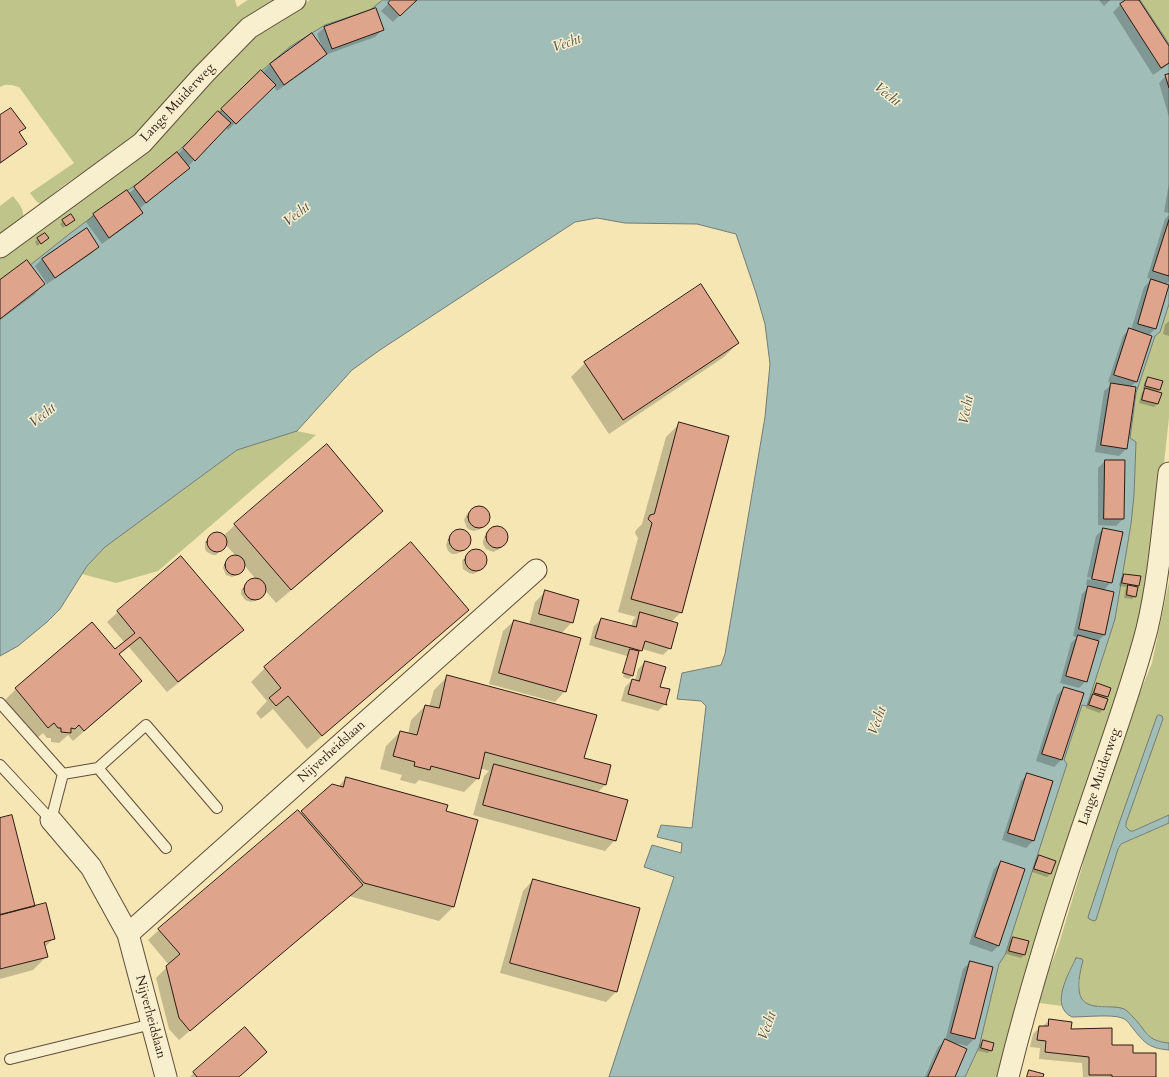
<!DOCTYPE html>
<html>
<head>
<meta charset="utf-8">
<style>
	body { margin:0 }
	canvas { display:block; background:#f5e6b3 }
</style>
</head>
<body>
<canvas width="1169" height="1077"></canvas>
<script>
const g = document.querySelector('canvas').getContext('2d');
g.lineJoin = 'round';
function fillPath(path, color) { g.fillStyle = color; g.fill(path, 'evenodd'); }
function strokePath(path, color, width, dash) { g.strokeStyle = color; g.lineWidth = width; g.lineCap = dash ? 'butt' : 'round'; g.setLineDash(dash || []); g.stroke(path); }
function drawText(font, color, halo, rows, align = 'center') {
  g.font = font + ' Cardo,serif'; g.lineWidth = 3; g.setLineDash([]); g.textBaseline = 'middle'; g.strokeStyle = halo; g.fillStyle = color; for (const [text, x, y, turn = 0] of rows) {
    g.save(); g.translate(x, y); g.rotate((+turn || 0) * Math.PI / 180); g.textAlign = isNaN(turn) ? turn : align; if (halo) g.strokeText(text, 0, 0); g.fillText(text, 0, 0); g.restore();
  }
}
const green = new Path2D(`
	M0 0H235L237 7 248 0H282L140 133 63 186 40 204 36 201 30 193 74 163 19 87C13 85 6 83 0 87Z
	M310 0H383L370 10 325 25 260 73 216 117 156 171 0 289V250L141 151 176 122 191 106 237 50 274 22Z
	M1140 0H1169V44L1166 40Z
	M13 196C18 203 24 208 23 217L0 235V206Z
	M1169 304V417L1158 520 1136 644 1002 1077H965L979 1047 999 964 1005 954 1067 764 1064 760 1082 705 1087 706 1115 619 1131 524 1134 495 1136 442 1130 438 1136 393 1155 336 1160 332Z
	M297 431 316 435 158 571 116 583 82 574 87 566 105 547 237 450Z
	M1169 582V815L1132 831H1130L1126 827V823L1163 719 1162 717 1159 715 1157 716 1118 849 1122 844 1169 823V1043C1159 1042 1153 1040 1146 1033 1139 1028 1117 1009 1111 1007 1104 1005 1096 1007 1089 1005 1074 1000 1081 986 1080 975 1080 970 1081 966 1083 961L1076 958 1069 971 1061 1002 1062 1006 1033 1002 1046 977 1058 947 1083 864 1086 833 1131 704 1136 702 1152 663Z`);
const water = new Path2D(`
	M383 0H1140L1169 44V304L1160 332 1155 336 1136 393 1130 438 1136 442 1134 495 1131 524 1115 619 1087 706 1082 705 1064 760 1067 764 1005 955 999 964 979 1047 965 1077H609L674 877 644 867 652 845 681 853 682 843 657 837 661 825 692 828 706 706 701 701 677 699 682 673 721 665 725 654 765 417 770 364 765 324 756 293 736 234 697 224 625 223 597 218 575 222 380 350 352 370 297 431 237 450 105 547 87 566 60 609 47 622 18 646 0 656V289L68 235 125 192 156 171 216 117 259 73 291 46 325 25 370 10Z
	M1159 715 1162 716 1163 719 1126 823V827L1130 831H1133L1169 815V823L1121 844 1118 849 1096 920 1094 921 1089 919 1088 917 1116 832 1157 716Z
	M1076 958H1078L1082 959 1083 961C1080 970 1076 991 1082 999 1090 1011 1112 1004 1124 1009 1127 1010 1130 1014 1133 1017 1147 1031 1146 1041 1169 1043V1050C1147 1048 1144 1042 1131 1026 1129 1023 1126 1019 1122 1018 1112 1014 1085 1017 1072 1017 1049 1006 1069 973 1076 958Z`);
const shadow = new Path2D(`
	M392 0H415L393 22 381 11Z
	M1099 0H1110L1104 6Z
	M1128 0H1138L1169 48V64L1153 75 1113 12 1120 5Z
	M375 9 382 30 375 37 325 55 319 61 277 91 274 86 228 130 225 127 181 174 139 209 142 213 135 220 102 244 86 222 93 215 127 192 128 194 177 153 178 154 211 119 261 72 262 73 270 65 312 35 322 47 317 34 324 28Z
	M1169 75V117L1159 83 1166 76Z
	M0 117 24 128 19 133 26 144 19 150 0 164Z
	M1169 184V213L1164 212Z
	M1169 215V281L1166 285 1155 329 1148 336 1136 382 1130 387 1135 388 1126 449 1119 456 1095 452 1104 391 1113 383 1108 382 1123 336 1129 329 1131 330 1144 287 1152 279 1147 278 1165 219Z
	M74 220 63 228 60 224 63 221Z
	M86 229 98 247 91 254 47 284 35 266 42 259Z
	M38 239 44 241 37 246 35 242Z
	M0 281 44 284 34 295 0 320Z
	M1169 321V336L1163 334 1165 325Z
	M738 343 724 357 609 434 571 377 585 363Z
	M1148 378 1162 382 1159 390 1157 392 1160 393 1157 404 1154 407 1139 403 1142 392 1145 390 1143 389 1145 381Z
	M679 424 681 612 671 622 670 648 663 655 642 649 637 655 632 676 629 679 623 677 629 656H627L621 677 627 656 589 645 594 626 601 619 631 627 633 620 636 617 618 612 638 538 635 533 636 530 642 524 666 437Z
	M1105 461 1123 519 1116 526 1098 525V468Z
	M482 507 486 510 488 513 489 517 488 522 481 529 474 531 470 530 467 528 464 520 467 514 474 508Z
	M382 511 368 525 276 603 264 589 262 595 259 599 251 602 245 600 241 594V590L249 580 255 578 244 565 241 571 237 575 232 577 226 575 223 568 225 562 231 557 236 556 226 545 216 555H213L207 552 205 549V542L213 534 220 533 223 536 235 525Z
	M497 527 504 530 507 537 503 545 500 549 493 552 486 549 483 544V541L486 533 489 530Z
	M1103 529 1111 582 1103 591 1112 593 1104 635 1097 642 1086 681 1079 688 1060 683 1071 643 1077 637 1073 636 1082 594 1090 586 1086 585 1087 579 1107 583V581L1087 577 1096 536Z
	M460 530 467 533 470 540 467 548 463 551 456 554H452L448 551 446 545 449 536 452 533Z
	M475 550 483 552 485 556 486 563 479 571 473 574 469 573 463 569 462 561 468 553Z
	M1124 575 1140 577 1135 596 1132 599 1124 598 1126 587 1119 586 1121 578Z
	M545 592 572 622 561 634 565 691 555 702 489 684 503 631 514 621 529 625 535 602Z
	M467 609 453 623 307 749 273 709 261 719 256 713 267 701 251 682 265 668Z
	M118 612 242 630 232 640 167 692 129 647 119 655 141 681 130 692 73 741 68 735 59 743 51 742V738H47L43 733 37 738 5 700 16 689 92 623 115 651 125 643 107 622Z
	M645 662 659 688 665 704 658 711 621 701 625 687 632 680 635 681 638 669Z
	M448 676 583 759 610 766 605 785 597 793 615 840 605 851 473 815 484 776 489 771 480 768 478 778 464 792 419 780 415 784 400 780 402 775 380 769 386 746 400 732 408 734 411 720 425 706 429 707 434 690Z
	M1098 684 1110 689 1107 697 1105 699 1103 709 1100 713 1086 708 1094 688Z
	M1064 688 1083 694 1061 760 1054 767 1036 761 1057 695Z
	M1028 774 1052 782 1033 841 1026 848 1002 840 1021 781Z
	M346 778 445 812 477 821 453 907 439 921 349 896 179 1040 169 1029 156 978 169 965 148 940 159 930 300 814 332 785 338 787Z
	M0 819 34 907 54 938 44 948 47 956 33 970 0 979Z
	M1039 856 1050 874 1047 877 1032 872 1036 859Z
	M1001 862 999 945 992 952 969 944 994 869Z
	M533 880 617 991 606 1002 500 973 523 891Z
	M1013 938 1028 942 1024 955 1021 958 1006 954 1010 941Z
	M970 962 992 968 974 1039 967 1046 951 1042 953 1077H925L938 1047 945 1041 963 969Z
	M1049 1020 1070 1030 1111 1046 1155 1077H1083L1082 1063 1039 1059 1040 1048 1030 1047 1033 1034 1040 1027H1042Z
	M983 1041 991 1050 988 1053 978 1051 980 1044Z
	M266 1052 239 1077H190L194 1073Z`);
const building = new Path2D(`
	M391 0H417L400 16 388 3Z
	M1126 0H1139L1169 46V63L1161 68 1120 4Z
	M376 8 384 30 332 49 324 27Z
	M312 33 327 54 284 85 270 64Z
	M261 70 276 85 236 124 221 109Z
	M1169 74V88L1165 75Z
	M11 108 26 128 19 132 27 144 0 163V115Z
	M218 111 231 123 195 161 183 148Z
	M177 152 190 168 146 203 134 187Z
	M127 190 143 213 109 238 93 214Z
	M71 214 75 220 66 226 62 220Z
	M1169 220V276L1153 271Z
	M87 228 99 247 55 278 42 259Z
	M45 233 49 238 41 244 37 238Z
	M27 260 45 284 0 319V280Z
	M1151 279 1169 285 1156 329 1138 324Z
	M701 284 739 343 623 420 584 362Z
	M1129 328 1152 336 1137 382 1114 375Z
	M1148 377 1163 381 1160 390 1145 386Z
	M1111 383 1136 387 1127 449 1101 445Z
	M1145 388 1162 393 1158 404 1142 400Z
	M679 422 729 436 682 613 631 599 652 523 648 519 650 515 654 514Z
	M327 444 383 511 291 590 234 524Z
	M1105 460H1125L1124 519H1104Z
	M468 517a11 11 0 1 1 22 0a11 11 0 1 1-22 0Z
	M486 537a11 11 0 1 1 22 0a11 11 0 1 1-22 0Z
	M1103 528 1123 532 1112 583 1092 579Z
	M449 540a11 11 0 1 1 22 0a11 11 0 1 1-22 0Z
	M207 542a10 10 0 1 1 20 0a10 10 0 1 1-20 0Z
	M411 542 469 610 322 736 288 696 276 706 269 698 281 688 264 667Z
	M465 560a11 11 0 1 1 22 0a11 11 0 1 1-22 0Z
	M225 565a10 10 0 1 1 20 0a10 10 0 1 1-20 0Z
	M181 556 244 630 178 682 140 637 119 654 142 681 84 731 79 725 75 729 71 728V733L61 732V728H58L54 723 48 728 15 688 92 622 115 649 135 633 117 611Z
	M1124 574 1141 576 1139 586 1122 583Z
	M244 589a11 11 0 1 1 22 0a11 11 0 1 1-22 0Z
	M1128 585 1138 587 1136 597 1127 595Z
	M1088 586 1114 592 1105 635 1079 629Z
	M545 590 579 600 573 623 539 614Z
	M640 612 678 623 671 649 645 641 642 651 595 638 601 618 636 627Z
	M514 620 581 638 566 692 499 673Z
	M1078 635 1099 641 1087 682 1066 676Z
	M630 649 639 651 633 676 623 673Z
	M645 661 666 667 660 687 670 689 666 703 667 705 628 694 632 679 639 681Z
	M447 675 597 715 584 758 611 765 606 785 485 752 479 779 431 766 430 770 414 766 415 762 393 756 400 731 417 735 425 705 439 708Z
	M1097 683 1111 688 1108 697 1094 693Z
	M1064 687 1084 693 1062 760 1042 754Z
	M1093 694 1108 699 1104 710 1089 705Z
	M494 764 628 800 616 841 483 805Z
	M1027 773 1053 781 1034 841 1008 833Z
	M346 777 448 805 446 811 478 820 454 907 364 883 301 811 332 784 343 787Z
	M298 810 363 885 190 1031 179 1018 166 966 180 954 158 929Z
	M12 815 35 906 0 915V818Z
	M1039 855 1056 861 1051 874 1034 869Z
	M1001 861 1025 869 999 946 975 937Z
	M533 879 640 908 617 992 510 963Z
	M46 903 55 939 44 942 48 957 0 969V915Z
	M1013 937 1029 941 1025 955 1009 951Z
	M970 961 993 967 975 1039 951 1033Z
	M1049 1019 1072 1022 1071 1029 1112 1028V1045H1133V1053H1156V1077H1112V1075H1089V1057L1045 1052 1046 1041 1037 1040 1039 1026H1048Z
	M245 1027 267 1052 239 1077H197L193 1072Z
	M945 1039 967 1049 955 1077H928Z
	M983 1040 994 1043 992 1051 981 1048Z
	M1029 1070 1044 1074 1043 1077H1027Z`);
const lane = new Path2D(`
	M0 703 63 774 51 820
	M0 765 51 820
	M98 768 146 725 217 808
	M63 774 98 768 166 848
	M10 1059 152 1024`);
const street = new Path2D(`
	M0 247 142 143 204 74 249 28 275 12 295 0
	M51 820 91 867 128 934 166 1077
	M128 934 536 570
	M1008 1077C1032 979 1063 883 1096 788 1114 735 1133 683 1147 629 1159 578 1163 525 1169 473`);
const streetNames = [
	["Lange Muiderweg",178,103,-47],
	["Nijverheidslaan",332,752,-42],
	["Lange Muiderweg",1100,777,-71],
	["Nijverheidslaan",150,1017,75]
];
const waterNames = [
	["Vecht",567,44,-19],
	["Vecht",887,95,38],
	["Vecht",297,215,-38],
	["Vecht",967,410,-79],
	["Vecht",43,416,-38],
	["Vecht",878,721,-70],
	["Vecht",768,1026,-70]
];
fillPath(green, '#bfc48a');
fillPath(water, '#a1bdb8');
strokePath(water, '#737c76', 1);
fillPath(shadow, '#0003');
fillPath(building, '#dfa58c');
strokePath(building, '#2e1b13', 1);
strokePath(lane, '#604e3b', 12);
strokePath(street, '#604e3b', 23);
strokePath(lane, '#f8efce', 10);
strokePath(street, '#f8efce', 21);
drawText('13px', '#2e1b13', '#f8efce', streetNames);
drawText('italic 14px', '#56544d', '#f8efce', waterNames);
</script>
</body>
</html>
